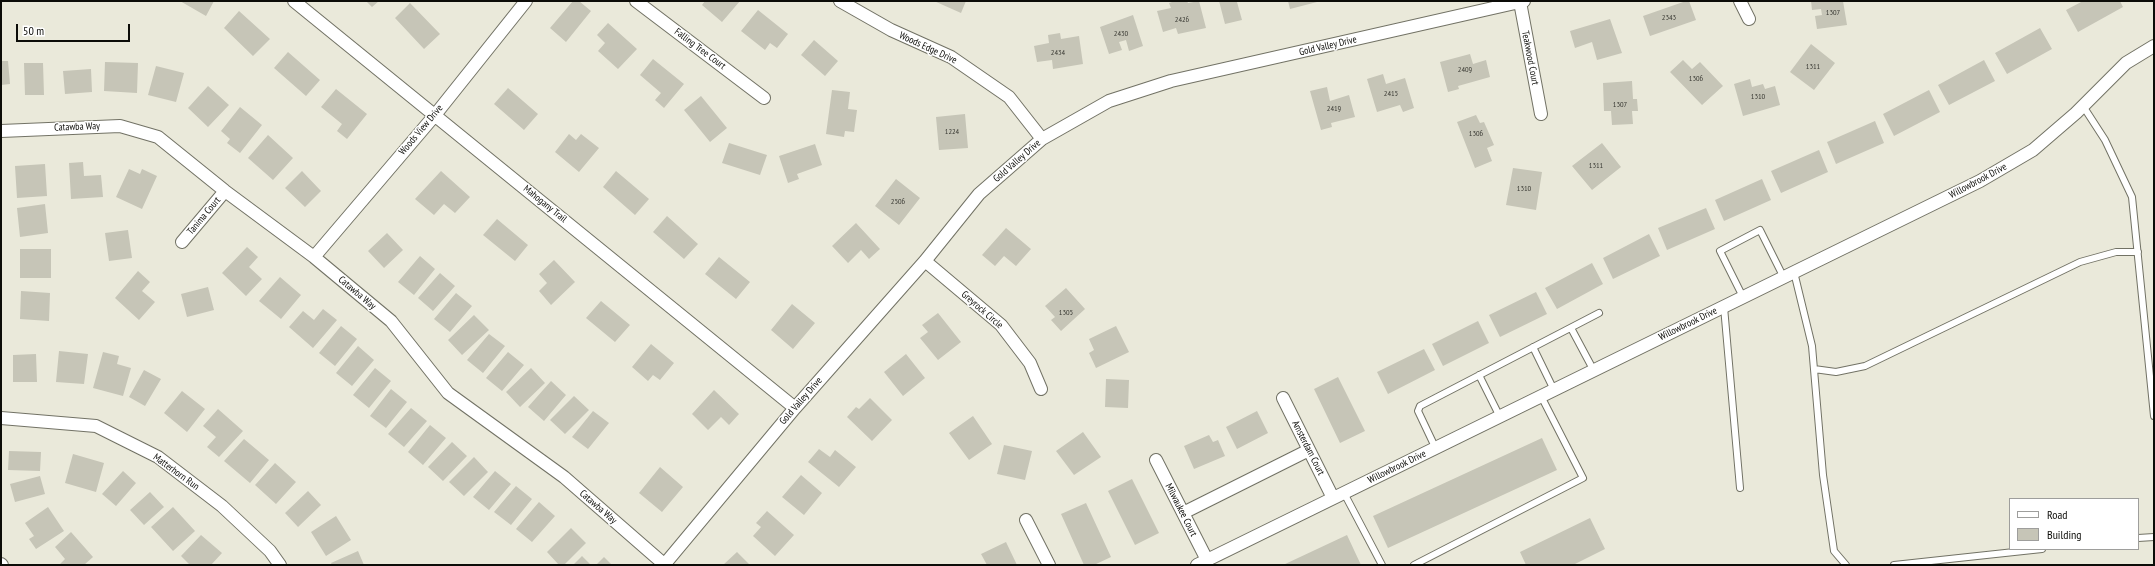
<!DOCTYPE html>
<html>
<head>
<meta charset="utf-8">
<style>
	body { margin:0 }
	#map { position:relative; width:2155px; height:566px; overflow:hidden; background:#eae9da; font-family:"PT Sans Narrow",sans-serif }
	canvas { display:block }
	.frame { position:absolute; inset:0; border:2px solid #0c0c08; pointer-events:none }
	.legend { position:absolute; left:2009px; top:498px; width:130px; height:52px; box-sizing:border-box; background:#fff; border:1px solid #9e9e9c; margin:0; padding:5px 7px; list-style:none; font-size:12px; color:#0c0c08 }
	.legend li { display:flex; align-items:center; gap:8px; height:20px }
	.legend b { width:20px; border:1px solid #9e9e9c }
	.scale { position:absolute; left:16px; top:24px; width:114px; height:18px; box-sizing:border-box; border:2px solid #0c0c08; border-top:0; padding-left:5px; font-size:12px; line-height:14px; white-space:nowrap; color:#0c0c08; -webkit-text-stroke:3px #fff; paint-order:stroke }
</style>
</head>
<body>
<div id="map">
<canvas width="2155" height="566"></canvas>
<div class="frame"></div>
<ul class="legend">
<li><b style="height:5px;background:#fff"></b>Road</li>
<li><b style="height:11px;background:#c6c5b7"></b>Building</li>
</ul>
<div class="scale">50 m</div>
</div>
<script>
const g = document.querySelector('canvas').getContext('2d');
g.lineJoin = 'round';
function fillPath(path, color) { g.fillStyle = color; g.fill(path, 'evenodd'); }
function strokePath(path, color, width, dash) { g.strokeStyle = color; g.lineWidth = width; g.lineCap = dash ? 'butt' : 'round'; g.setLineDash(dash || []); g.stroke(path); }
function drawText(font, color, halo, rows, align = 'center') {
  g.font = font + ' "PT Sans Narrow",sans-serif'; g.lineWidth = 3; g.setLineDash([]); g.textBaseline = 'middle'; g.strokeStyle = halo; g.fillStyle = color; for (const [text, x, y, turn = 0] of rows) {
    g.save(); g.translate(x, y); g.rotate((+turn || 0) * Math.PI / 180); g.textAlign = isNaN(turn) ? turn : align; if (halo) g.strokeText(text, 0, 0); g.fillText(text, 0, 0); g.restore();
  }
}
const building = new Path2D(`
	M180 1H214L206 16Z
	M366 1H379L372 7Z
	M573 1H579L591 11 566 42 550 28Z
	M705 1H740L722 22 702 5Z
	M934 1H966L961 13Z
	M1175 1H1187L1188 3 1199 1 1206 28 1178 34 1176 28 1163 32 1157 11 1171 8 1169 3Z
	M1219 1H1240L1237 2 1242 20 1225 24Z
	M1288 1H1317V2L1290 9Z
	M1686 1H1689L1696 20 1650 36 1643 16Z
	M1811 1H1843L1847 25 1817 29 1815 16 1822 15 1821 9 1812 10Z
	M2083 1H2120L2123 7 2078 32 2066 10Z
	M410 3 440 34 424 49 395 18Z
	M758 10 788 34 777 48 770 43 765 50 741 31Z
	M239 11 270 39 253 56 224 28Z
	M1133 15 1143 46 1129 51 1126 40 1119 42 1122 50 1109 54 1100 27Z
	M1610 19 1622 53 1597 60 1592 42 1575 48 1570 31Z
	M608 23 637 49 618 69 598 51 605 43 597 35Z
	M2040 28 2052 49 2007 74 1995 53Z
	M1060 33 1061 39 1079 36 1083 64 1053 69 1052 60 1037 62 1034 46 1049 43 1048 35Z
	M814 40 838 61 825 76 801 55Z
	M1811 44 1835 63 1814 90 1790 72Z
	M288 52 320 80 306 96 274 68Z
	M1470 54 1473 64 1486 60 1490 77 1458 86 1459 89 1448 92 1440 62Z
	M653 59 684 84 664 108 655 100 661 93 640 75Z
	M1683 60 1692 69 1700 62 1723 86 1702 105 1670 72Z
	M1984 60 1995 81 1949 105 1938 85Z
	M1 61H8L10 84 1 85Z
	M105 62 138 63 137 93 104 91Z
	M24 63H43L44 95H25Z
	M156 66 184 73 176 102 148 95Z
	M91 69 92 92 65 94 63 71Z
	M1383 74 1386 84 1405 78 1414 108 1403 112 1400 105 1377 112 1367 79Z
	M1750 79 1752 87 1763 84 1765 89 1775 86 1780 105 1743 116 1734 84Z
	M1632 81 1633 99H1637L1638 111H1632L1633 124 1612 125 1611 111H1604L1603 83Z
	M208 86 229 105 208 127 188 108Z
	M1327 87 1330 101 1349 95 1355 117 1331 123 1332 127 1321 130 1310 91Z
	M508 88 538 114 524 130 494 104Z
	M336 89 367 114 347 139 337 131 342 124 321 107Z
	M832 90 850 92 848 109 857 110 854 132 845 131 844 137 826 134Z
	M1929 90 1940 112 1894 136 1883 114Z
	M701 96 727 128 710 142 684 110Z
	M240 107 262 125 240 153 227 143 230 139 221 131Z
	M965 114 968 148 939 150 936 117Z
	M1476 115 1480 123 1484 122 1494 145 1487 148 1492 161 1475 168 1457 122Z
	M1875 121 1884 143 1836 164 1827 142Z
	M569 134 576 140 581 134 599 148 579 172 555 152Z
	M268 135 293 158 273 180 248 158Z
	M729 143 767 155 760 175 722 163Z
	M1602 143 1621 167 1592 190 1572 166Z
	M815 144 822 165 797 174 799 179 788 183 779 156Z
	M1819 150 1828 172 1781 193 1771 171Z
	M83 162 84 176 101 175 103 197 71 199 69 163Z
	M45 164 47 196 17 198 15 166Z
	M1513 168 1542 172 1536 210 1506 205Z
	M129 169 140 174 142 169 157 176 142 209 116 197Z
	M302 171 321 191 305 207 285 188Z
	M441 171 470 197 455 213 444 204 434 215 415 199Z
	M616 171 649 199 635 215 603 187Z
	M896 179 920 198 899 225 875 206Z
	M1762 179 1771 200 1724 221 1715 200Z
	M45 204 48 233 20 237 17 208Z
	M1706 208 1715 229 1667 250 1658 228Z
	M667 216 698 244 684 259 653 232Z
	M497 219 528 245 515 261 483 235Z
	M856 223 880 249 869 259 861 250 848 263 832 246Z
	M1006 228 1031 249 1016 266 1004 256 995 266 982 255Z
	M128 230 132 258 109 261 105 233Z
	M387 233 403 250 384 268 368 251Z
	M1649 234 1660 256 1613 279 1603 258Z
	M247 247 258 257 249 267 262 279 246 296 222 273Z
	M20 249H51V278H20Z
	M420 256 435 269 414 295 398 282Z
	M719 257 750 282 736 299 705 274Z
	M554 260 575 282 551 305 539 291 547 283 539 274Z
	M1592 263 1603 284 1557 309 1545 288Z
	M138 271 150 282 142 291 155 302 139 320 115 298Z
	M440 273 455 286 433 311 418 298Z
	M280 277 301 295 281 319 259 301Z
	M208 287 214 310 187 317 181 294Z
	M1066 288 1085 309 1061 331 1051 320 1055 317 1045 306Z
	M21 291 50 293 49 321 20 319Z
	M1536 292 1547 314 1500 337 1489 315Z
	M456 293 472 306 450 332 434 319Z
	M601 301 630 325 615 342 586 318Z
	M792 304 815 323 793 349 771 330Z
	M323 309 337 320 313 348 289 327 303 311 314 320Z
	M938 313 961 342 938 360 920 338 928 332 922 325Z
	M474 315 489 330 462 355 448 340Z
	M1478 321 1489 343 1443 366 1432 344Z
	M341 326 357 339 335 366 319 353Z
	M1116 326 1129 352 1096 368 1089 353 1094 350 1089 339Z
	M489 334 505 346 483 373 467 360Z
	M651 344 674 363 660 380 653 375 648 381 632 367Z
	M358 346 374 360 352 386 336 373Z
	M1424 349 1435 370 1388 394 1377 372Z
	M59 351 88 354 84 384 56 382Z
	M103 352 119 356 117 364 131 368 123 396 93 388Z
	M508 352 524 365 502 391 486 378Z
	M36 354 37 382H13V355Z
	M906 354 925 378 903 396 884 372Z
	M375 368 391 381 369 408 353 395Z
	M531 368 545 383 520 407 506 392Z
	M144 370 161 379 145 406 129 397Z
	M1338 377 1365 431 1340 443 1314 389Z
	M1106 379 1129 380 1128 408 1105 407Z
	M551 381 566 395 544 421 528 407Z
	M391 389 407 402 386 428 370 416Z
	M714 390 739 414 729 425 721 417 708 430 692 414Z
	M182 391 205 409 187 432 164 413Z
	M574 396 589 410 565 434 550 420Z
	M870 398 892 420 872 441 847 417 856 407 859 409Z
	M411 408 427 421 404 447 388 434Z
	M218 409 243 431 219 457 207 447 216 437 203 426Z
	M593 411 609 423 588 449 572 437Z
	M1257 411 1268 433 1237 449 1226 427Z
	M973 416 992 444 969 460 949 433Z
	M430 425 446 438 423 465 408 452Z
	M1083 432 1101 457 1074 475 1056 451Z
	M1209 435 1213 442 1218 440 1225 456 1194 469 1184 446Z
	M1542 438 1557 470 1388 548 1373 516Z
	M244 439 269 460 250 483 224 461Z
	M452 442 467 456 443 481 428 467Z
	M1004 445 1032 451 1025 480 997 474Z
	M819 449 830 457 835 450 856 467 839 487 808 462Z
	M9 451 41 452 40 471 8 470Z
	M73 454 104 463 96 492 65 483Z
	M474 457 488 472 464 496 449 482Z
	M275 463 296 482 276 504 255 485Z
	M660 467 683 487 662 512 639 493Z
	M123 471 136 483 116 506 102 494Z
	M495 471 511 484 489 510 473 497Z
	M801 475 822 493 804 515 782 497Z
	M40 476 45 494 15 502 10 484Z
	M1132 479 1159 533 1135 545 1108 491Z
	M516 486 532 499 511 525 494 512Z
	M308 491 321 505 298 527 285 513Z
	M150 492 164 507 144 525 130 510Z
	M539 502 555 516 532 542 516 529Z
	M1086 503 1111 557 1094 565H1084L1061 514Z
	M48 507 64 531 36 549 29 539 34 536 25 523Z
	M173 507 195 531 173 551 151 527Z
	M767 511 794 535 775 556 753 536 761 527 756 523Z
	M336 516 351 540 326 556 311 532Z
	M1590 518 1605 549 1573 565H1526L1520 552Z
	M571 528 586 543 564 565H559L547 552Z
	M71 532 93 557 84 565H59L65 559 55 547Z
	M201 535 222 553 211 565H190L181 556Z
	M1347 535 1361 565H1283Z
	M1006 542 1017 565H987L981 554Z
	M358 551 364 565H332L331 563Z
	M737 552 750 565H723Z
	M582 556 591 565H573Z
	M604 557 612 565H596Z`);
const lane = new Path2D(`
	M2083 106 2105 140 2132 197 2154 416
	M1794 272 1812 346 1823 475 1834 551 1846 565
	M1743 297 1720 251 1760 230 1784 278
	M1724 307 1740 488
	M1571 328 1594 371
	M1533 347 1554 390
	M1814 369 1836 372 1865 366 2080 262 2116 252H2138
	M1479 375 1500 417
	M1436 449 1418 411 1420 406 1599 313
	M1344 493 1382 565
	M2138 538 2154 537
	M1414 565 1583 478 1541 396
	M1894 565 2042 549`);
const street = new Path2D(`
	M294 1 795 408
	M636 1 764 98
	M840 1 891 30 951 57 1009 97 1042 139
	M1740 1 1749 19
	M1520 2 1541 114
	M1 131 120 126 158 137 225 191 314 257 391 321 448 393 564 477 665 565
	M182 242 225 191
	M314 257 435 115 526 1
	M925 261 1001 325 1030 363 1041 389
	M1283 398 1333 498
	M1 418 96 426 158 457 222 506 270 551 280 565
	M1156 460 1207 560
	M1183 513 1309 450
	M1026 520 1049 565
	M1 564 2 565
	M664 565 795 408 925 261 979 194 1042 139 1109 101 1171 81 1524 1
	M1197 565 1980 181 2033 150 2076 113 2126 63 2154 46`);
const numberNames = [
	["1307",1833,13],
	["2343",1669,18],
	["2426",1182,20],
	["2430",1121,34],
	["2434",1058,53],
	["1311",1813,67],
	["2409",1465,70],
	["1306",1696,79],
	["2415",1391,94],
	["1310",1758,97],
	["1307",1620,105],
	["2419",1334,109],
	["1224",952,132],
	["1306",1476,134],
	["1311",1596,166],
	["1310",1524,189],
	["2506",898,202],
	["1305",1066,313]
];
const streetNames = [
	["Gold Valley Drive",1328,46,-13],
	["Woods Edge Drive",928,48,25],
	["Falling Tree Court",700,49,37],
	["Teakwood Court",1530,58,79],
	["Catawba Way",77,127,-2],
	["Woods View Drive",421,130,-50],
	["Gold Valley Drive",1017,161,-41],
	["Willowbrook Drive",1978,181,-28],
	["Mahogany Trail",545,204,39],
	["Tanima Court",204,216,-50],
	["Catawba Way",357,293,40],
	["Greyrock Circle",982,310,41],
	["Willowbrook Drive",1688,324,-26],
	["Gold Valley Drive",801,401,-49],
	["Amsterdam Court",1308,448,63],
	["Willowbrook Drive",1397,467,-26],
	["Matterhorn Run",176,472,36],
	["Catawba Way",598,507,41],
	["Milwaukee Court",1181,510,63]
];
fillPath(building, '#c6c5b7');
strokePath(lane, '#727265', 8);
strokePath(street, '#727265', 14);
strokePath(lane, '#fff', 6);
strokePath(street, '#fff', 12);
drawText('8px', '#3a3a34', null, numberNames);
drawText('10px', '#0c0c08', '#fff', streetNames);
</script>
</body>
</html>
